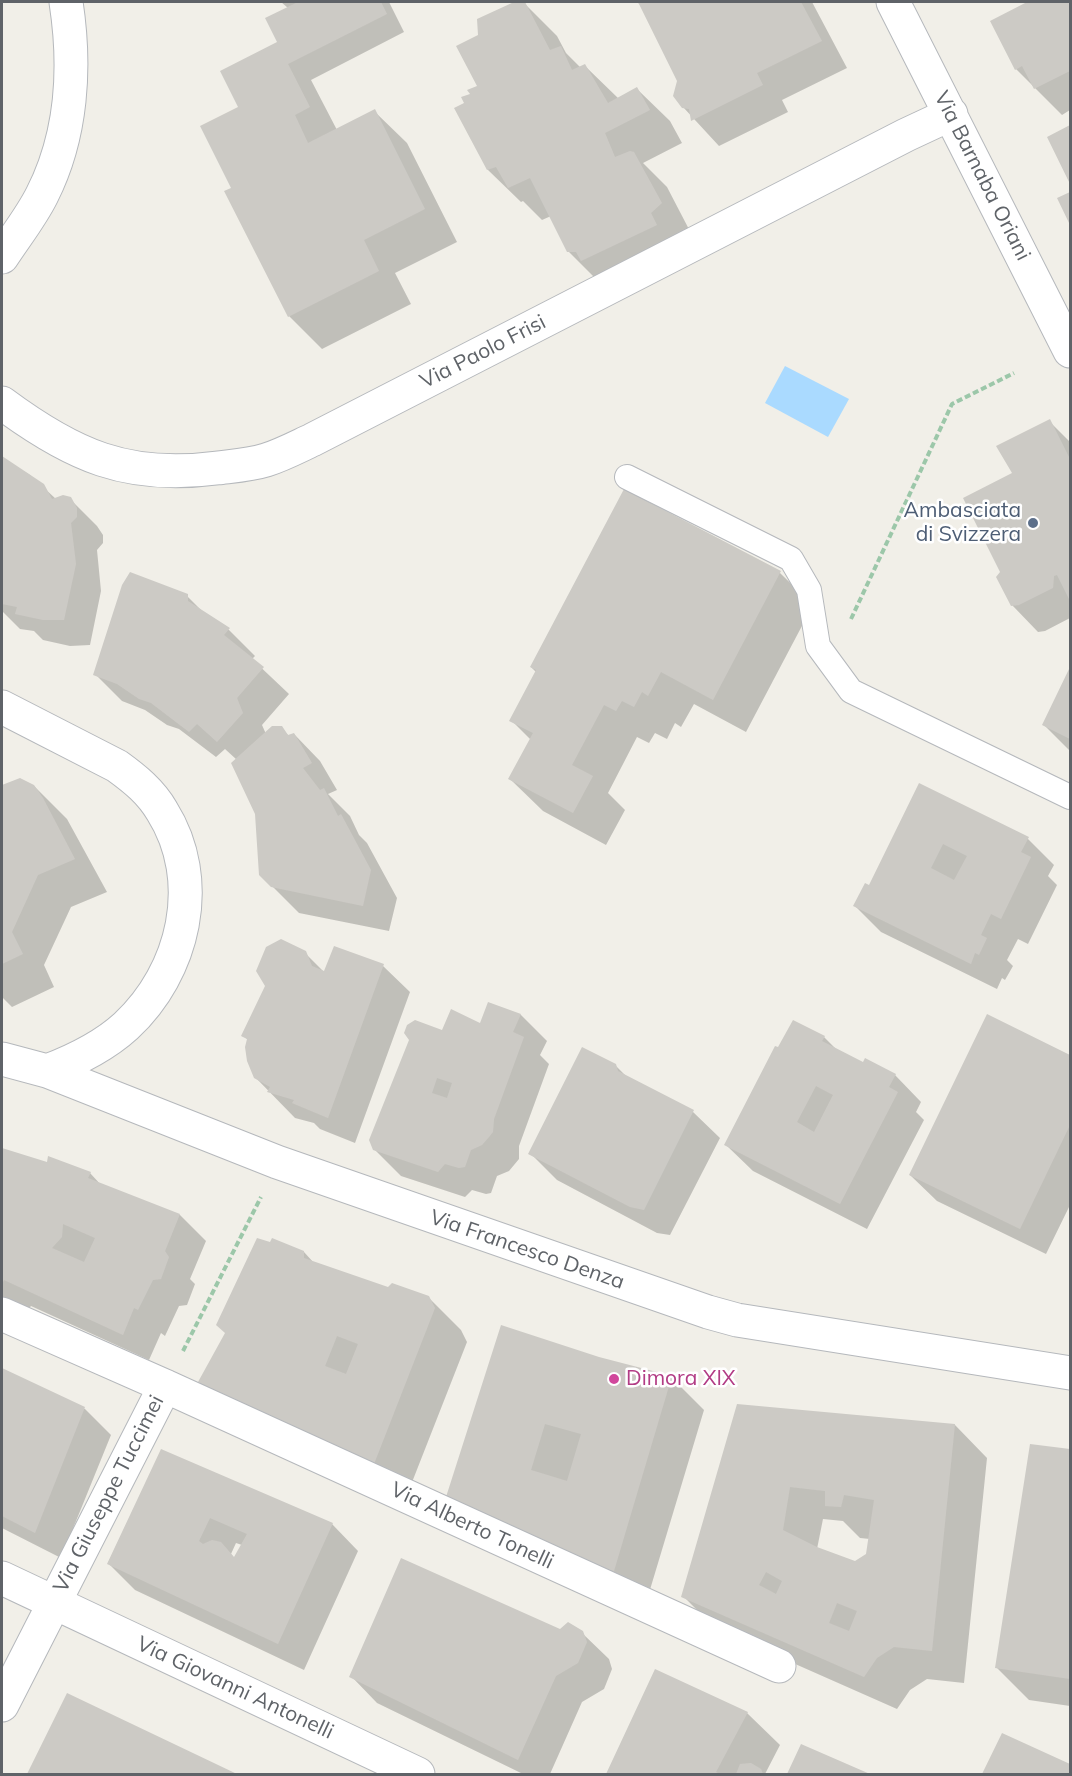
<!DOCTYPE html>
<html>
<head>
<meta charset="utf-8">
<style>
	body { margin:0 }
	#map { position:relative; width:1072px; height:1776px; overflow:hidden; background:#f1efe8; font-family:Mulish,sans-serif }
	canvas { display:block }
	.frame { position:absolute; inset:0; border:3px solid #5f6368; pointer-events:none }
</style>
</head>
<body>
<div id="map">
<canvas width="1072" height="1776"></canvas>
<div class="frame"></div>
</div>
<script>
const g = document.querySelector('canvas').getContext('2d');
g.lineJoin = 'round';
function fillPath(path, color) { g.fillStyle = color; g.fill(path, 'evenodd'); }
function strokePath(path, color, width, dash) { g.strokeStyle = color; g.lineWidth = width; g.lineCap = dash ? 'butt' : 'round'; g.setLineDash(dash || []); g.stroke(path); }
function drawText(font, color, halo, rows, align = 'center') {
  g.font = font + ' Mulish,sans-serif'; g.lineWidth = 5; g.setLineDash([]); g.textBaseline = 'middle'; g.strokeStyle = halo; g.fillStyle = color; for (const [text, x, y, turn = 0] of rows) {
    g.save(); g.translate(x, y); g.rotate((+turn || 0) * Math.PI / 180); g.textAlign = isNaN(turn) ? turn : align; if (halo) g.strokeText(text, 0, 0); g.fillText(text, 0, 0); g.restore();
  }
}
const water = new Path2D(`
	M785 366 849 399 828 437 765 403Z`);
const shadow = new Path2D(`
	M281 2H389L404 32 311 80 337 130 374 111 407 143 457 242 395 273 411 304 322 349 289 316 233 189 240 107 279 43 288 8Z
	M517 2H523L557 36 566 53 581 68 585 66 619 99 637 89 670 121 682 143 643 163 667 187 693 237 601 284 568 251 551 216 542 220 523 201 521 202 488 170 466 104 479 87V20Z
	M637 2H812L847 68 782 100 788 112 719 146 683 107 679 81 642 6Z
	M1030 2H1070V110L1062 115 1016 69 992 21Z
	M1070 126V181L1049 138Z
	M1049 421 1070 442V618L1045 631 1038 632 1012 605 1002 572 1014 474Z
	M2 458 30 475 56 499H70L97 526 103 535V543L97 550 101 591 90 645 70 646 43 640 34 631 20 629 2 611Z
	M625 491 780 573 813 605 746 732 694 704 681 727 675 723 667 739 655 733 649 743 637 737 608 793 625 810 606 845 543 811 510 779 531 740 511 720 536 672 531 667Z
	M187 596 207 616 229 630 255 656 252 659 289 694 262 725 266 734 281 728 289 736 294 734 320 761 337 790 328 794 350 816 359 835 367 843 397 898 389 931 299 913 261 875 257 814 237 760 225 749 216 757 179 729 167 725 145 710 122 701 95 674Z
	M1070 671V751L1044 725Z
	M20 779 34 786 67 819 107 892 71 907 44 965 54 987 12 1007 2 997V787Z
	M919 785 1028 839 1054 865 1048 876 1057 885 1028 944 1018 939 1007 960 1013 966 1005 980 1002 978 997 989 881 932 855 906 870 886Z
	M305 953 325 973 383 966 410 992 355 1143 320 1129 314 1123 295 1118 255 1077 249 1041 243 1035Z
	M489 1003 521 1015 547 1041 540 1055 549 1064 519 1146V1159L509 1171 497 1176 491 1193 486 1194 472 1190 465 1197 401 1176 374 1149 443 1032 481 1025Z
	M988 1016 1070 1057V1205L1046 1254 937 1201 910 1175Z
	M824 1037 839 1052 864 1064 895 1075 921 1102 916 1112 924 1120 867 1229 753 1171 726 1145Z
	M615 1065 629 1079 693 1112 720 1138 670 1235 657 1233 557 1180 530 1153Z
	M2 1149 48 1164 90 1173 102 1186 180 1215 206 1241 190 1279 195 1284 187 1305 179 1306 165 1336 161 1333 149 1360 31 1306 26 1312 2 1299Z
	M304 1252 314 1263 388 1288 428 1297 461 1330 467 1342 407 1495 232 1414 199 1382 226 1334Z
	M598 1359 671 1377 704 1410 646 1603 448 1496Z
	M2 1370 85 1409 111 1435 61 1558 2 1528Z
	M738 1405 955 1425 987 1458 964 1683 927 1679 910 1690 897 1709 716 1629 683 1596ZM823 1519 843 1521 860 1538 870 1539 868 1555 855 1562 817 1549Z
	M1032 1446 1070 1451V1706L1029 1700 997 1668Z
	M161 1451 332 1524 358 1551 304 1670 135 1590 108 1563ZM236 1543 242 1545 235 1559 231 1554Z
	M560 1631 582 1633 609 1659 612 1669 604 1689 582 1702 550 1774H523L377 1703 351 1676Z
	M655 1671 747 1713 780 1745 765 1774H608Z
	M68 1695 233 1774H29Z
	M1003 1735 1070 1765V1774H984Z
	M802 1746 866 1774H789Z`);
const building = new Path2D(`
	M298 2H381L387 14 288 64 310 107 295 115 308 143 375 109 425 209 364 240 379 271 288 317 224 191 231 188 200 126 238 107 220 71 277 42 265 18Z
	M514 2H525L550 50 561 46 572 70 585 64 608 103 637 87 650 110 605 133 615 157 630 151 634 152 662 203 651 213 657 225 581 261 576 252H567L530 178 508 188 496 167 487 170 454 108 464 103 461 97 470 94 467 90 477 86 456 46 478 35 477 19Z
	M638 2H801L822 41 757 73 763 85 691 121 689 109 682 108 673 96 677 81Z
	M1027 2H1070V71L1034 89 1022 66 1015 70 990 21Z
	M1070 125V184L1047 137Z
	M1070 192V225L1057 198Z
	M1050 419 1070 459V601L1057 575 1054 576 1053 588 1019 605 1011 606 996 577 1000 572 963 498 1012 473 996 446Z
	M2 456 44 484 52 499 63 495 71 497 77 508V517L71 523 76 564 64 620H43L15 614 17 607 2 604Z
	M624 489 781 571 713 700 661 672 648 696 642 692 634 707 622 701 616 711 604 705 572 765 593 776 573 813 508 779 533 733 509 721 536 670 530 667Z
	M130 572 188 594V601L230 628 224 635 264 667 237 698 243 713 217 742 197 724 189 732 151 703 139 699 117 684 93 675 122 585Z
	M1070 667V739L1042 725Z
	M272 726H282L288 735 294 733 312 763 303 768 320 790 324 788 338 816 341 814 371 870 363 906 271 887 259 875 255 814 231 763Z
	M20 778 34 785 43 798 75 859 38 875 12 932 23 954 2 964V785Z
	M919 783 1029 837 1021 852 1031 857 1001 919 991 914 981 935 987 938 979 955 975 953 971 964 853 906 865 883 869 885ZM943 844 967 856 954 880 931 868Z
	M281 939 306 951 312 966 324 971 334 946 384 964 328 1118 292 1103 294 1100 267 1092 270 1087 254 1078 247 1061 245 1047 247 1039 241 1036 265 986 256 971 266 947Z
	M488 1002 521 1014 513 1032 524 1037 494 1119 493 1132 489 1137 482 1145 471 1150 465 1167 459 1168 445 1164 438 1172 373 1150 369 1140 409 1040 404 1033 407 1025 415 1020 442 1030 451 1009 480 1023ZM437 1078 452 1083 447 1098 432 1093Z
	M987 1014 1070 1055V1125L1020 1229 909 1175Z
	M793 1020 825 1036 822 1041 863 1062 865 1058 896 1074 889 1087 898 1092 840 1204 724 1145 775 1046 778 1047ZM816 1086 833 1095 814 1132 797 1122Z
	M582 1047 616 1064 618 1071 694 1110 644 1210 630 1207 528 1154Z
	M2 1148 47 1162 48 1156 91 1172 88 1178 180 1214 165 1251 169 1257 161 1279 153 1280 138 1310 134 1308 123 1335 4 1280 2 1284ZM63 1224 95 1238 84 1262 52 1248 62 1237Z
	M257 1238 270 1242 272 1238 304 1251V1258L388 1287 392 1283 429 1296 435 1308 374 1464 198 1382 225 1333 216 1325ZM337 1336 358 1344 346 1374 325 1366Z
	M501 1325 599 1357 672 1376 614 1571 562 1559 446 1497ZM545 1424 581 1434 567 1481 531 1470Z
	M2 1368 85 1407 35 1533 2 1516Z
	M737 1404 955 1424 932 1651 894 1647 877 1658 864 1677 681 1597ZM790 1487 825 1491V1506L841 1507 844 1495 874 1500 866 1554 855 1561 817 1547 783 1530ZM766 1572 782 1581 776 1594 759 1585ZM837 1603 857 1611 849 1631 829 1623Z
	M1030 1444 1070 1449V1679L995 1668Z
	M161 1449 333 1523 278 1644 107 1564ZM210 1518 247 1534 234 1557 221 1542 212 1540 203 1544 199 1541Z
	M401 1558 560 1629 568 1622 583 1631 587 1642 578 1663 556 1676 518 1760 349 1677Z
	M655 1669 748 1712 716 1772 720 1774H606Z
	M67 1693 237 1774H27Z
	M1002 1733 1070 1764V1774H982Z
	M801 1744 870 1774H787Z
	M751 1763 761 1769 763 1774H736L740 1764Z`);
const path = new Path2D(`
	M851 619 952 404 1014 373
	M183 1351 261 1197`);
const service = new Path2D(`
	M627 477 791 559 809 590 818 646 851 691 1070 797`);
const minor = new Path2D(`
	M893 2 1070 351
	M2 257C15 237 31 217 42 195 72 136 76 67 66 2
	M2 403C72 455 127 480 217 468 233 466 250 465 266 460 282 455 297 447 312 440L906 135 951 114
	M2 707 117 766C135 779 151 792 162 811 206 881 184 972 126 1026 103 1047 76 1060 47 1071
	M2 1059 47 1071 277 1162 708 1312 737 1320 1070 1373
	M2 1314 165 1386 779 1666
	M2 1705 165 1386`);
const tertiary = new Path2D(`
	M2 1578 418 1774`);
const markers = [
	[1033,523,6,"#5c6f8a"],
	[614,1379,6,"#d1479c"]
];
const streetNames = [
	["Via Barnaba Oriani",982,176,63],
	["Via Paolo Frisi",483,352,-27],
	["Via Francesco Denza",527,1250,19],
	["Via Giuseppe Tuccimei",109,1494,-63],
	["Via Alberto Tonelli",472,1526,25],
	["Via Giovanni Antonelli",235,1688,25]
];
const serviceNames = [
	["Ambasciata",1021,511],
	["di Svizzera",1021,535]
];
const hotelNames = [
	["Dimora XIX",626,1379]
];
fillPath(water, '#aadaff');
fillPath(shadow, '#0003');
fillPath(building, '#cccac5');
strokePath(service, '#b5b8bc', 26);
strokePath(minor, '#b5b8bc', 35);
strokePath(tertiary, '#b5b8bc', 35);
strokePath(path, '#9cc7a9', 4, [6, 3]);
strokePath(service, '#fff', 24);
strokePath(minor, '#fff', 33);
strokePath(tertiary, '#fff', 33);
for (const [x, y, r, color] of markers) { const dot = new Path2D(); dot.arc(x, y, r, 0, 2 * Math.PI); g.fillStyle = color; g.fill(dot); strokePath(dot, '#fff', 2); }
drawText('21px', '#5f6368', '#fff', streetNames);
drawText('21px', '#4e5e75', '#fff', serviceNames, 'right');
drawText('21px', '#b23c85', '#fff', hotelNames, 'left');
</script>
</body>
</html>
